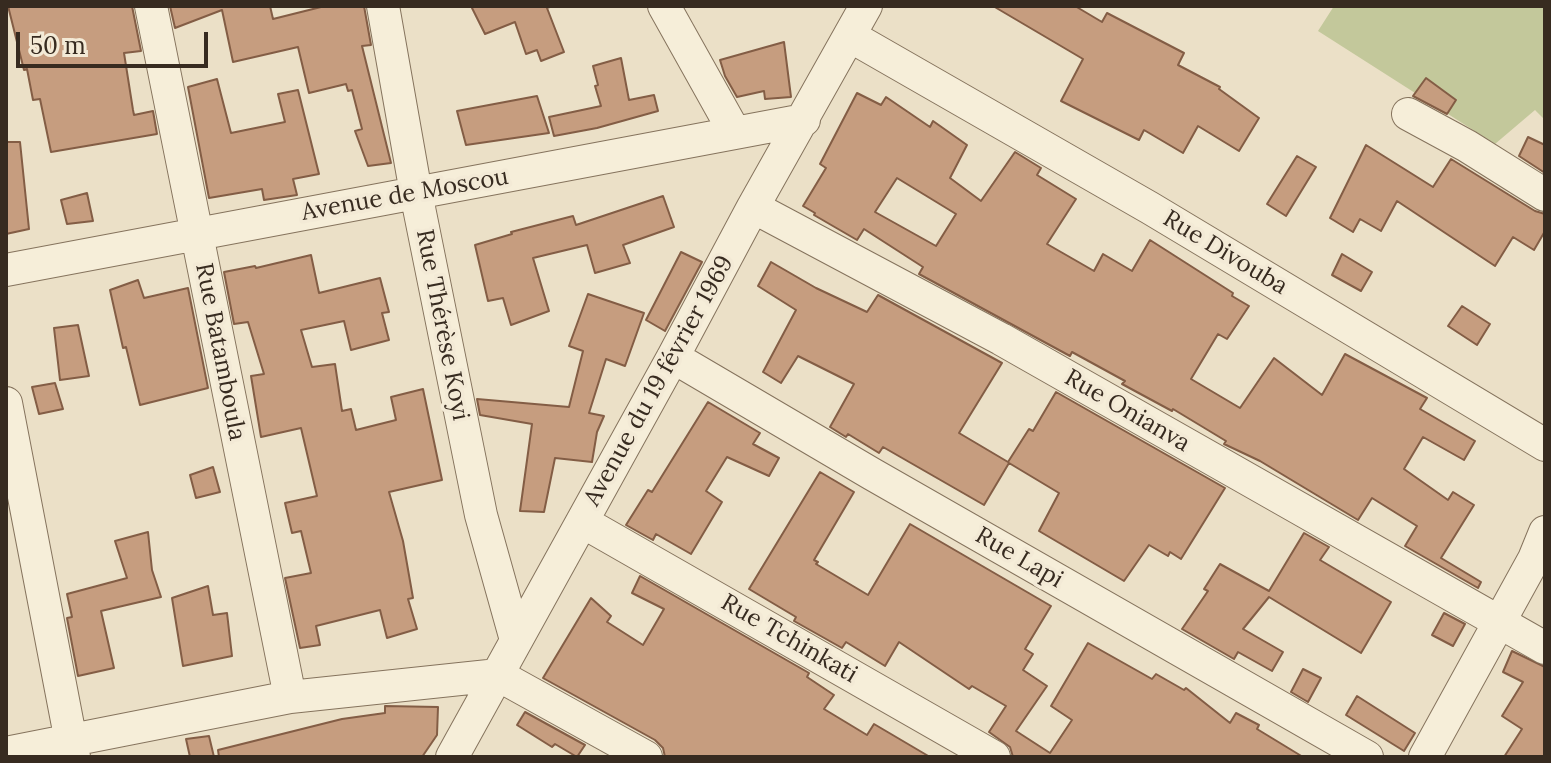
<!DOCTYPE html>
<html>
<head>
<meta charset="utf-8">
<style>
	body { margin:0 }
	#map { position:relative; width:1551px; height:763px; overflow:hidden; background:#ebe0c7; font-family:Lora,serif }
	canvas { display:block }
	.frame { position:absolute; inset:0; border:8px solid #372b20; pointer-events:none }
	.scale { position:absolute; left:16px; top:32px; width:192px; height:36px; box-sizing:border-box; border:4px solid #372b20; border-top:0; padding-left:10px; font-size:24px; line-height:28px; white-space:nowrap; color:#372b20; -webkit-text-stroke:6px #f3ead6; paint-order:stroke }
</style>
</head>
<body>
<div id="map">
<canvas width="1551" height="763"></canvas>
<div class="frame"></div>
<div class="scale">50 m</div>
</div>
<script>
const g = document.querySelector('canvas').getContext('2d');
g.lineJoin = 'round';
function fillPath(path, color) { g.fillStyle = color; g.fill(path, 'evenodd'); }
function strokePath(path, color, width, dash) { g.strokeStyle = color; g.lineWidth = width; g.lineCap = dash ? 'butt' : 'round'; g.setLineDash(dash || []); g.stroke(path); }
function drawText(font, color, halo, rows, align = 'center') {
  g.font = font + ' Lora,serif'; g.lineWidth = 7; g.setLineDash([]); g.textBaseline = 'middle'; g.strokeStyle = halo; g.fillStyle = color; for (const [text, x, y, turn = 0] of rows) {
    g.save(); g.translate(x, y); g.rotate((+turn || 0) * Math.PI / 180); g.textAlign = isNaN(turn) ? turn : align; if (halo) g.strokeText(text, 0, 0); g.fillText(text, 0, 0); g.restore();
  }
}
const green = new Path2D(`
	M1334 6H1545V120L1535 110 1495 144 1318 31Z`);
const building = new Path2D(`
	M8 6H132L141 51 124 53 133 110 134 115 153 111 157 134 51 152 40 99 33 100 27 69 24 70Z
	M170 6H270L273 19 325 6H364L371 45 362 46 391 163 368 166 355 131 362 129 352 90 348 91 346 84 309 93 298 47 233 62 222 10 175 28Z
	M471 6H552L547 8 564 52 541 61 537 50 526 54 515 22 485 34Z
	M993 6H1075L1102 22 1107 13 1184 53 1178 65 1220 87 1219 89 1259 118 1239 151 1198 126 1183 153 1144 130 1139 140 1061 101 1083 59Z
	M784 42 791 97 765 99 764 91 737 97 725 76 720 60Z
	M621 58 629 100 654 95 658 111 597 128 554 136 549 117 601 106 595 86 598 85 593 66Z
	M1426 78 1456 100 1447 114 1413 96Z
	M217 79 231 133 285 122 278 94 298 90 319 174 293 179 297 195 264 200 262 189 209 198 188 87Z
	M857 93 881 105 886 97 930 127 933 121 967 145 950 178 981 201 1015 152 1041 168 1037 175 1076 199 1047 244 1094 271 1103 254 1132 271 1150 240 1233 293 1232 296 1249 306 1227 339 1218 334 1191 379 1240 408 1274 358 1322 395 1345 354 1427 398 1420 409 1475 441 1464 460 1423 437 1404 469 1448 500 1453 492 1474 505 1441 558 1481 582 1478 588 1405 546 1417 526 1372 498 1358 520 1260 461 1224 444 1226 441 1173 409 1172 411 1122 384 1125 381 1072 352 1070 356 919 274 923 267 864 229 857 240 814 215 815 213 803 206 826 168 820 164ZM897 178 956 214 936 246 875 212Z
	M537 96 549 133 466 145 457 111Z
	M1528 137 1545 145V173L1519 156Z
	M6 142H20L29 229 6 234Z
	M1366 145 1433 187 1451 159 1535 211 1545 214V231L1534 250 1513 237 1495 266 1397 201 1381 231 1360 219 1353 232 1330 218Z
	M1297 156 1316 167 1286 216 1267 204Z
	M87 193 93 221 67 224 61 200Z
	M663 196 674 227 623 245 630 263 595 273 587 245 533 258 549 311 511 325 503 298 488 301 475 245 512 234 511 232 573 216 576 225Z
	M681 252 702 262 665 331 646 320Z
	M1342 254 1372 272 1361 291 1332 275Z
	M311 255 319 293 380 278 389 312 382 313 389 340 351 350 344 321 301 330 312 367 335 364 342 411 351 409 356 430 396 420 391 397 423 389 442 480 389 492 403 541 413 598 408 599 417 629 387 638 380 610 316 626 320 645 300 648 285 578 311 573 301 531 292 533 285 503 317 496 301 428 261 437 251 376 264 374 248 322 234 324 224 272 255 266 256 268Z
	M771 262 816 288 867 312 878 295 1002 363 959 433 1008 462 1029 429 1033 431 1056 392 1225 488 1181 559 1170 552 1168 556 1149 545 1124 581 1039 531 1059 493 1009 463 984 505 883 447 879 453 848 434 846 437 830 427 854 384 798 356 781 383 763 372 796 310 758 286Z
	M138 280 144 298 188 288 208 388 140 405 126 347 123 348 110 290Z
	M588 294 644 313 625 366 606 359 589 413 604 416 597 432 592 462 555 458 544 512 520 511 532 424 480 415 477 399 569 407 583 351 569 346Z
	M1462 306 1490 324 1477 345 1448 326Z
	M78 325 89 376 60 380 54 328Z
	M55 383 63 409 39 414 32 387Z
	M708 402 760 433 753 444 779 458 769 476 727 457 706 491 722 502 691 554 656 534 653 540 626 525 648 490 652 492Z
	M213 467 220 492 196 498 190 475Z
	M820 472 854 492 814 560 818 562 816 564 868 595 910 524 1051 606 1025 649 1033 654 1023 670 1047 686 1016 731 1050 753 1072 720 1051 706 1088 643 1152 679 1156 674 1184 690 1186 688 1230 723 1236 713 1259 725 1257 729 1303 757H1013L1010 747 989 732 1006 706 972 686 969 689 899 642 885 666 846 642 842 648 794 621 796 617 749 589Z
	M148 532 152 570 161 597 101 611 114 668 78 676 67 618 72 617 67 594 127 578 115 541Z
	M1304 533 1329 547 1320 560 1391 602 1361 653 1269 597 1243 629 1283 652 1272 671 1238 652 1234 659 1182 629 1208 591 1204 589 1220 564 1269 591Z
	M640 576 809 673 807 677 834 695 824 709 867 735 874 724 930 757H665L663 748 655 740 543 678 591 598 611 616 607 622 643 645 664 609 632 593Z
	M208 586 213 615 227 613 232 656 183 666 172 598Z
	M1444 613 1465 624 1453 646 1432 635Z
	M1512 651 1545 667V757H1504L1522 729 1502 716 1523 682 1503 672Z
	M1303 669 1321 678 1308 702 1291 692Z
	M1357 696 1415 733 1404 751 1346 715Z
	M385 706 438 707 437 735 422 757H219L218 750 342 719 385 713Z
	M525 712 585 745 577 757 555 744 552 747 517 725Z
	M209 736 214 757H190L186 739Z`);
const minor = new Path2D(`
	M151 6 290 697
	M383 6 416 193 481 515 516 640
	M664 6 735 133
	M850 36 1150 208 1545 445
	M1408 114 1467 146 1545 195
	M753 207 1001 339 1545 648
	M6 270 804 120
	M673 357 872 474 1367 757
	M6 403 74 757
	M583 522 994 757
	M6 753 290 697 498 675 646 757
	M452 757 673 357 753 207 866 6
	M1425 757 1534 559 1545 532`);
const streetNames = [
	["Avenue de Moscou",405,195,-10],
	["Rue Divouba",1225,253,31],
	["Rue Thérèse Koyi",442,325,79],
	["Rue Batamboula",220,352,79],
	["Avenue du 19 février 1969",659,381,-61],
	["Rue Onianva",1127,411,30],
	["Rue Lapi",1019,558,30],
	["Rue Tchinkati",789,639,30]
];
fillPath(green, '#c3c89b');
fillPath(building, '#c69d7f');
strokePath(building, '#835d45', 2);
strokePath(minor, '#85735d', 34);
strokePath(minor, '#f6eed9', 32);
drawText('24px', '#372b20', '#f3ead6', streetNames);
</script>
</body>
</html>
